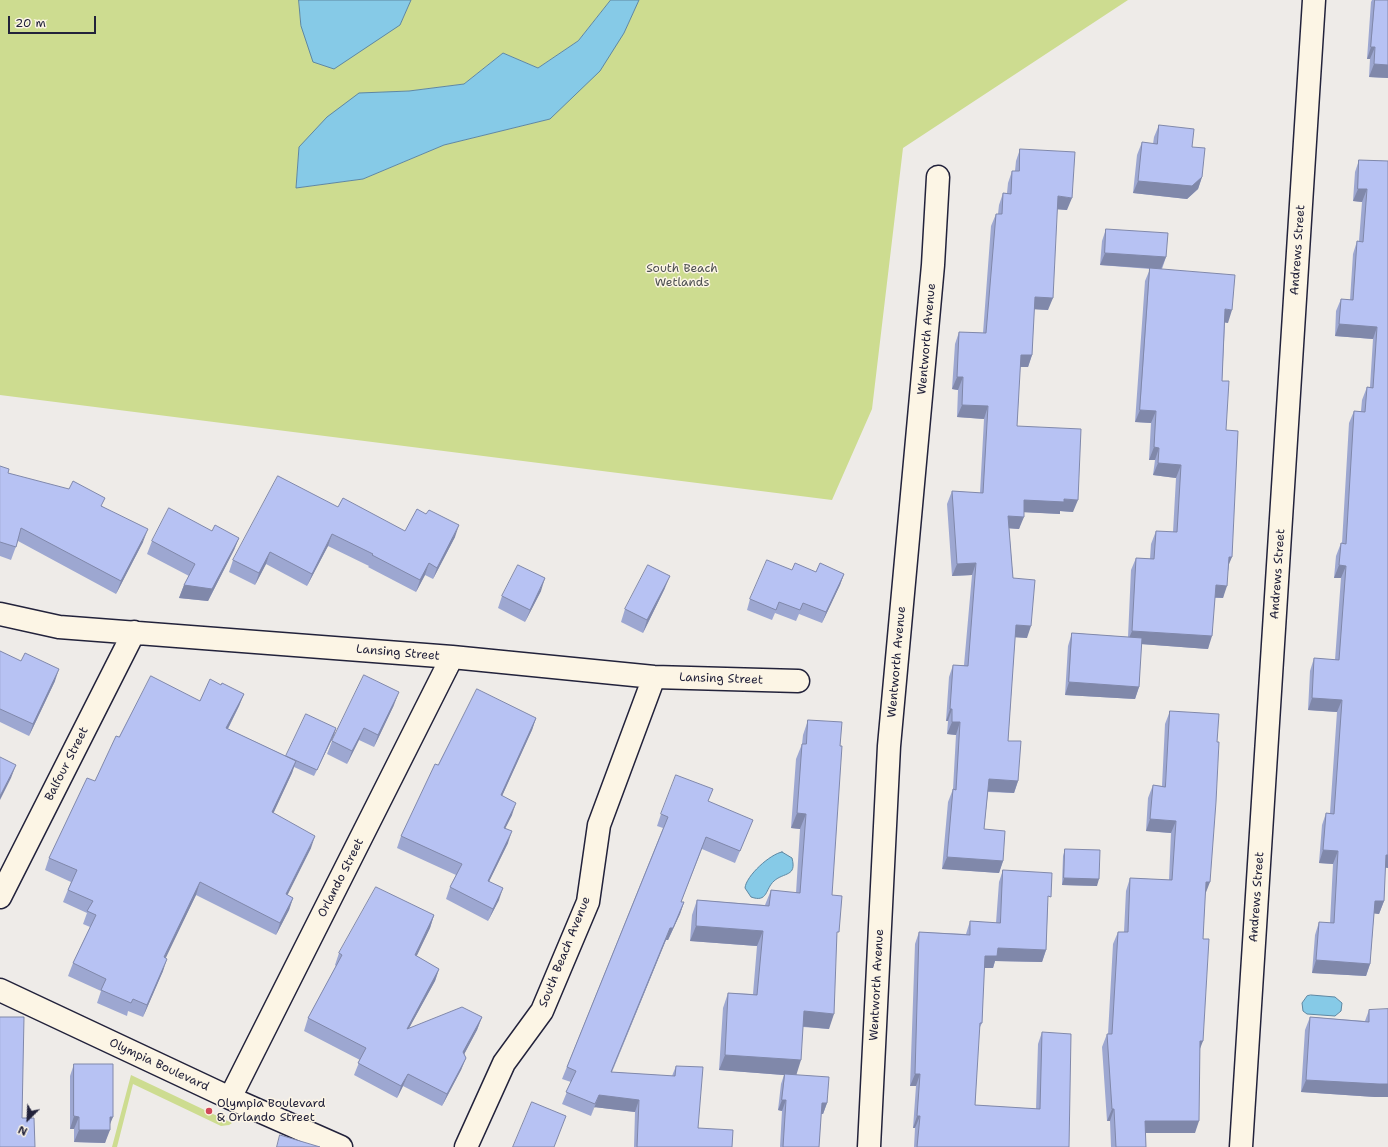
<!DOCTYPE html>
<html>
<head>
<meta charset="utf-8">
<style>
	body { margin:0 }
	#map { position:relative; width:1388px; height:1147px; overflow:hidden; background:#eeebe8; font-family:"Shantell Sans",sans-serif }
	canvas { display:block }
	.north { position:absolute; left:8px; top:1099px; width:40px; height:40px; -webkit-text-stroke:3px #fcf5e5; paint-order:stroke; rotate:204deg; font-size:11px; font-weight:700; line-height:16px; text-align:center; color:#22223b }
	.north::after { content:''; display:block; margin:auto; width:14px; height:18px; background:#22223b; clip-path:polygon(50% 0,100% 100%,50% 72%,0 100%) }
	.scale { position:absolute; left:8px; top:16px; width:88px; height:18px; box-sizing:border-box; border:2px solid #22223b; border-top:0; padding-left:5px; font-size:12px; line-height:14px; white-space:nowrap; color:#22223b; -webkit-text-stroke:3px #fcf5e5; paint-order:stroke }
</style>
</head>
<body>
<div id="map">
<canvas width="1388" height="1147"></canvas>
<div class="north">N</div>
<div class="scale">20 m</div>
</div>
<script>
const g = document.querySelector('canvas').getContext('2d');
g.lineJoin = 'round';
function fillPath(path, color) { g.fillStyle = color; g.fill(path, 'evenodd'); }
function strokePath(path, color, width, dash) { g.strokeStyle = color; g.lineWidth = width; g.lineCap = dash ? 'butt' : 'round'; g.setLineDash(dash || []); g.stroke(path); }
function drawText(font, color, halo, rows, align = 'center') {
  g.font = font + ' "Shantell Sans",sans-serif'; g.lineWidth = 3; g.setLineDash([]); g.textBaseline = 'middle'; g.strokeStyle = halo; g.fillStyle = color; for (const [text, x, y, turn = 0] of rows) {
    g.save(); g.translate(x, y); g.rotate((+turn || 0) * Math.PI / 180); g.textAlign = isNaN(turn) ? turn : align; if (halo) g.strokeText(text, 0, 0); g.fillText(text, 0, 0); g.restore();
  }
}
const green = new Path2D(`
	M0 0H299L301 26 400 25 411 0H611L578 41 538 68 503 53 464 84 409 91 359 94 299 147 296 188 363 179 444 145 550 119 624 33 639 0H1128L903 148 872 409 832 500 0 395Z
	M131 1075 232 1123 229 1125 221 1126 133 1084 117 1147H112Z`);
const water = new Path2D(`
	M299 0H411L400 25 334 69 313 62 301 26Z
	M611 0H639L624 33 600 71 550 119 444 145 363 179 296 188 299 147 327 117 359 93 409 91 464 84 503 53 538 68 578 41Z
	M782 852 792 858C797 877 784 872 774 881 765 889 768 903 751 897L745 888C746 876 770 854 782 852Z
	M1311 995 1335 997 1342 1003 1341 1011 1335 1016 1307 1014 1303 1011 1302 1003 1307 996Z`);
const minor = new Path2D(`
	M0 614 59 627 452 657 654 677 798 681
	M0 897 134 632
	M0 990 230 1098 341 1147
	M230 1098 452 657
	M466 1147 504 1063 542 1011 588 902 599 825 654 677
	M869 1147 889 746 933 265 938 177
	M1241 1147 1314 0`);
const wall = new Path2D(`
	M1372 0H1388V78L1369 77 1370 59H1367L1371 2Z
	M1159 125 1192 147 1202 177 1198 189 1187 199 1133 193 1137 155 1142 142 1153 144 1154 137Z
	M1020 149 1067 210 1057 209 1048 310 1034 309 1032 355 1028 367H1020L1017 426 1073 512 1060 511V514L1024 512 1019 529 1009 528 1013 578 1027 638 1015 637 1008 741 1018 781 1014 793 988 792 984 829 1003 861 999 873 942 869 948 802 953 789 956 735 947 734 948 721H946L949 677 953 665H964L972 575 952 576 947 504 952 491 980 493 984 419 957 417 958 390 952 389 955 344 959 332 983 333 991 226 996 214H998L999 205 1003 193H1007L1008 183 1012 171H1015L1016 161Z
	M1359 160 1388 161V868L1385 867 1384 901 1379 914 1374 913 1370 964 1366 976 1312 973 1315 935 1319 922 1330 923 1333 864 1319 863 1322 825 1326 813H1330L1337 712 1308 710 1310 671 1314 658 1335 660 1341 578H1334L1336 556 1341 543H1342L1349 423 1354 411H1361L1362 400 1367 387H1370L1373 339 1335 336 1336 311 1341 299 1350 300 1353 254 1357 241H1359L1362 202 1353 201 1355 172Z
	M1106 229 1166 257 1162 269 1228 323 1225 322 1222 381 1226 430 1229 566 1223 598H1215L1208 649 1141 644 1139 687 1135 699 1065 695 1068 646 1072 633 1128 637 1131 570 1136 558 1150 559 1151 544 1156 531 1173 532 1176 478 1153 475 1155 460H1149L1151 423 1135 422 1145 281 1150 269 1100 265 1102 241Z
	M0 466 8 473 102 506 143 542 116 594 18 541 11 560 0 556Z
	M338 507 405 531 455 537 433 579 425 575 416 592 368 567 369 566 328 546 307 586 266 564 255 585 229 572 233 560Z
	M212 531 239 538 234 550 208 601 179 598 184 585 189 576 147 554 152 541Z
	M792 570 844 574 840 585 822 623 799 614 796 621 775 613 772 620 747 610 750 599Z
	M665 588 643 633 621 622 625 609Z
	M541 591 525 622 498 608 502 596Z
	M0 651 55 681 29 736 0 722Z
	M221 685 244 694 239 706 228 729 286 756 336 728 334 735 314 776 294 767 292 773 273 813 311 848 287 895 293 898 289 910 276 935 196 895 165 958 163 971 143 1017 128 1011 127 1016 97 1003 101 991 68 976 73 963 90 927 83 924 87 913 63 902 71 882 45 870 49 858 95 781 119 737 200 701Z
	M394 705 374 747 359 740 347 764 327 754 332 741Z
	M1170 711 1205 895 1203 939 1200 1050 1195 1133H1145L1146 1147H1111L1110 1121H1107L1102 1047 1107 1034H1108L1113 944 1118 932H1124L1126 891 1130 878 1169 880 1171 833 1146 831 1148 798 1153 785 1162 786 1165 724Z
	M536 718 532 730 502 796 512 815 505 828 508 843 489 881 499 900 488 921 446 899 450 887 456 875 397 848 401 836 438 765Z
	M808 720 837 937 829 1029 803 1027 796 1074 827 1103 823 1114H821L819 1147H780L782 1111 778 1110 781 1084 784 1075 719 1070 723 1008 728 993 753 994 757 946 690 941 692 915 697 900 765 905 771 890 796 893 800 829 791 828 796 759 802 744 803 735Z
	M708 801 748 832 735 863 702 849 681 902H684L680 914 668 940H666L612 1072 672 1076 676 1066 698 1128 732 1147H634L635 1112 594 1107 591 1116 562 1104 571 1082 562 1079 663 828 657 826 661 814Z
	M1065 849 1097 886 1062 885 1063 856Z
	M1003 870 1048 903 1046 950 1042 962 995 961 993 968H984L982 1023 979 1029 975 1105 1036 1109 1038 1044 1042 1032 1069 1147H914L915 1128H913L916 1086H910L915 944 919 932 966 934 970 921 996 923 999 882Z
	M434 915 430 928 416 956 439 969 435 981 409 1028 482 1017 477 1030 464 1054 466 1058 461 1070 442 1106 403 1086 397 1098 354 1075 360 1060 304 1031 308 1018 336 966 335 965 339 953Z
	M1369 1010 1375 1097 1301 1092 1305 1030 1310 1017 1365 1021Z
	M74 1064 110 1124 105 1143 74 1142V1129H70V1076Z`);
const shadedWall = new Path2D(`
	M1371 47H1375L1370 59H1367Z
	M1374 64 1388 65V78L1369 77Z
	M1202 177 1198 189 1187 199 1133 193 1138 181Z
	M1358 189H1367L1362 202 1353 201Z
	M1058 196 1072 198 1067 210 1053 209Z
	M1105 253 1166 257 1161 269 1100 265Z
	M1035 297 1053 298 1048 310 1030 309Z
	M1225 309 1232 310 1228 323 1221 322Z
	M1339 324 1377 327 1373 339 1335 336Z
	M1021 355H1032L1028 367H1016Z
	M957 377H963L958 390 952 389Z
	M962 405 988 406 984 419 957 417Z
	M1140 410 1156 411 1151 423 1135 422Z
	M1154 447 1159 448 1155 460H1149Z
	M1158 463 1181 465 1176 478 1153 475Z
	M1064 499 1078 500 1073 512 1060 511V514L1020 512 1024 500Z
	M1008 516 1024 517 1019 529 1004 528Z
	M459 525 455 537 433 579 437 568Z
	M148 529 143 542 116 594 121 581Z
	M332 534 328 546 307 586 312 574Z
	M239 538 234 550 208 601 179 598 184 585Z
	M270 552 266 564 255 585 259 573Z
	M1229 557H1232L1227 569Z
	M429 563 425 575 416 592 420 580Z
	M976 563 972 575 952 576 957 564Z
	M1339 565 1346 566 1341 578H1334Z
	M844 574 840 585 822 623 826 612Z
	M670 576 665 588 643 633 647 620Z
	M545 578 541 591 525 622 530 610Z
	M1216 585 1227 586 1223 598 1211 597Z
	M1016 625 1031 626 1027 638 1011 637Z
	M1132 631 1212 636 1208 649 1127 643Z
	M59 669 55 681 29 736 33 724Z
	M1069 682 1139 687 1135 699 1065 695Z
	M399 692 394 705 374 747 378 735Z
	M244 694 239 706 222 740 226 728Z
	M1312 698 1342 700 1337 712 1308 710Z
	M950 709H952L948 721H946Z
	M536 718 532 730 497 807 501 795Z
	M952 722H960L956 735 947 734Z
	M336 728 334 735 314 776 317 770Z
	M364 728 359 740 347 764 352 751Z
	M296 761 292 773 268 825 272 812Z
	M16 765 11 778 0 800V796Z
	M989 779 1018 781 1014 793 984 791Z
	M516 803 512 815 500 839 504 828Z
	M797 813 806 814 800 829 791 828Z
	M1150 819 1176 821 1171 833 1146 831Z
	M512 831 508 843 484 892 488 881Z
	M315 836 311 848 282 906 286 894Z
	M1323 850 1338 851 1333 864 1319 863Z
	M1386 855H1388V868L1382 867Z
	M947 857 1003 861 999 873 942 869Z
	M1064 878 1099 879 1097 886 1062 885Z
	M200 882 196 895 160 970 164 957Z
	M1206 882H1210L1205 895Z
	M503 888 499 900 488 921 493 909Z
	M293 898 289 910 276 935 280 923Z
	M1375 901H1384L1379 914 1370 913Z
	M684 902 680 914 668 940H666L607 1084 670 928Z
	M434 915 430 928 411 968 415 955Z
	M696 926 763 931 757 946 690 941Z
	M998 948 1046 950 1042 962 995 961 993 968H980L985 956Z
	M167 959 163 971 143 1017 147 1005Z
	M1316 960 1370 964 1366 976 1312 973Z
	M439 969 435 981 402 1041 407 1029Z
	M804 1011 834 1014 829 1029 798 1026Z
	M482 1017 477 1030 459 1064 463 1052Z
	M1200 1041H1203L1198 1054Z
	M725 1055 801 1060 796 1076 719 1070Z
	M466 1058 461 1070 442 1106 447 1094Z
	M408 1074 403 1086 397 1098 401 1086Z
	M915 1074H920L916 1086H910Z
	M1306 1080 1388 1084V1097H1375L1301 1092Z
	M599 1095 639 1100 635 1112 594 1107 591 1116Z
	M782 1100H786L782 1111 778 1110Z
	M822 1103H827L823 1114 818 1113Z
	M1112 1109H1114L1110 1121H1107Z
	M74 1116 79 1117 74 1129H70Z
	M917 1116H920L915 1128H913Z
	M110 1117H113L108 1129Z
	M1145 1121H1199L1195 1133H1140Z
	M79 1130H110L105 1143 74 1142Z`);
const building = new Path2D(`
	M1375 0H1388V65L1374 64 1375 47H1371Z
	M1159 125 1194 129 1192 147 1205 148 1202 177 1192 186 1138 181 1142 142 1157 144Z
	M1020 149 1075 152 1072 198 1058 196 1053 298 1035 297 1032 355H1021L1017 426 1081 429 1078 500 1064 499V502L1024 500V517L1008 516 1013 578 1035 580 1031 626 1016 625 1008 741H1021L1018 781 989 779 984 829 1005 831 1003 861 947 857 953 789 956 790 960 722H952V709H950L953 665 968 666 976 563 957 564 952 491 983 493 988 406 962 405 963 377H957L959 332 986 333 996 214H1002L1003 193 1011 194 1012 171H1019Z
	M1359 160 1388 161V855H1386L1384 901H1375L1370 964 1316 960 1319 922 1334 923 1338 851 1323 850 1326 813 1334 814 1342 700 1312 698 1314 658 1339 660 1346 566 1339 565 1341 543 1346 544 1354 411 1365 412 1367 387 1373 388 1377 327 1339 324 1341 299 1353 300 1357 241 1363 242 1367 189H1358Z
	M1106 229 1168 233 1166 257 1105 253Z
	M1150 268 1235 275 1232 310 1225 309 1222 381H1229L1226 430 1238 431 1232 557H1229L1227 586 1216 585 1212 636 1132 631 1136 558 1154 559 1156 531 1177 532 1181 465 1158 463 1159 448 1154 447 1156 411 1140 410Z
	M0 466 9 469 8 473 69 489 73 481 105 498 101 506 148 529 121 581 21 528 16 547 0 542Z
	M278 476 338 507 343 498 405 531 417 509 426 514 429 510 459 525 437 568 429 563 420 580 372 555 373 554 332 534 312 574 270 552 259 573 233 560Z
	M169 508 212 531 215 525 239 538 212 589 184 585 195 564 152 541Z
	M767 560 792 570 795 563 816 572 820 563 844 574 826 612 803 603 800 610 779 602 776 610 750 599Z
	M518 565 545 578 530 610 502 596Z
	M648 565 670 576 647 620 625 609Z
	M1072 633 1142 638 1139 687 1069 682Z
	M0 651 21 661 25 653 59 669 33 724 0 709Z
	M364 675 399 692 378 735 364 728 352 751 332 741Z
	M151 676 200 701 210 679 221 685 222 683 244 694 226 728 296 761 272 812 315 836 286 894 293 898 280 923 200 882 164 957 167 959 147 1005 133 999 131 1003 101 990 106 979 73 963 96 915 87 911 93 901 68 890 77 870 49 858 87 778 95 781 116 736 119 737Z
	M477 689 536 718 501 795 516 803 504 828 512 831 488 881 503 888 493 909 450 887 462 864 401 836 435 764 438 765Z
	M1170 711 1219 714 1217 742H1219L1216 802 1210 882H1206L1203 939H1209L1203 1041H1200L1199 1121H1145L1146 1147H1116L1114 1109H1112L1107 1034H1112L1118 932H1128L1130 878 1172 880 1176 821 1150 819 1153 785 1165 787Z
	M306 714 336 728 317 770 286 756Z
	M808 720 842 722 840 746H842L832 895 842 896 839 932H837L834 1014 804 1011 801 1060 725 1055 728 993 757 995 763 931 696 926 697 900 769 906 771 890 800 893 806 814 797 813 802 744H806Z
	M0 757 16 765 0 796Z
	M676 775 713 789 708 801 753 820 740 851 706 837 681 902H684L673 928H670L611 1072 675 1076 676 1066 703 1067 698 1128 733 1130 732 1147H637L639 1100 599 1095 595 1104 566 1092 576 1071 567 1067 668 817 661 814Z
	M1065 849 1100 850 1099 879 1064 878Z
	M1003 870 1052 873 1051 897 1048 896 1046 950 998 948 997 956H985L982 1023H980L975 1105 1040 1109 1042 1032 1071 1034 1069 1147H917L920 1116H917L920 1074H915L919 932 970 935V921L1000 923Z
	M376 887 434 915 415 955 439 969 407 1029 462 1007 482 1017 463 1052 466 1058 447 1094 408 1074 401 1086 358 1063 366 1048 308 1018 342 955 339 953Z
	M1388 1009V1084H1379L1306 1080 1310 1017 1369 1022V1010Z
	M0 1017H24L22 1118H34L35 1147H0Z
	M74 1064H113V1117H110V1130H79V1117L74 1116Z
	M785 1074 829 1077 827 1103H822L819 1147H783L786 1100H782Z
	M532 1102 566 1116 554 1147H513Z
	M280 1135 320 1147H277Z`);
const markers = [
	[209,1111,4,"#d1495b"]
];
const streetNames = [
	["Andrews Street",1298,250,-86],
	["Wentworth Avenue",927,339,-85],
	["Andrews Street",1278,574,-86],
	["Lansing Street",398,653,5],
	["Wentworth Avenue",897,662,-85],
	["Lansing Street",721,679,2],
	["Balfour Street",67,764,-63],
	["Orlando Street",341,878,-63],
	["Andrews Street",1257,897,-86],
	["South Beach Avenue",565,952,-68],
	["Wentworth Avenue",877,985,-87],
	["Olympia Boulevard",159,1065,25]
];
const parkNames = [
	["South Beach",682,269],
	["Wetlands",682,283]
];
const poiNames = [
	["Olympia Boulevard",217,1104],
	["& Orlando Street",217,1118]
];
fillPath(green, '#cddc90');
fillPath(water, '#86cae7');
strokePath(water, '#5e87a2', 1);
strokePath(minor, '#22223b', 25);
strokePath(minor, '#fcf5e5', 22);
fillPath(wall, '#9da7d1');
fillPath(shadedWall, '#8088aa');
fillPath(building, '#b7c2f3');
strokePath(building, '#8088aa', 1);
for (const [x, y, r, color] of markers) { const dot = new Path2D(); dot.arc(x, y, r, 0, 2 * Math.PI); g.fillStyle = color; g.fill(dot); strokePath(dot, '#fcf5e5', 1.5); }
drawText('12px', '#22223b', '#fcf5e5', streetNames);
drawText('12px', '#4d5050', '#fcf5e5', parkNames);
drawText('12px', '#22223b', '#fcf5e5', poiNames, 'left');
</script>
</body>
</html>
